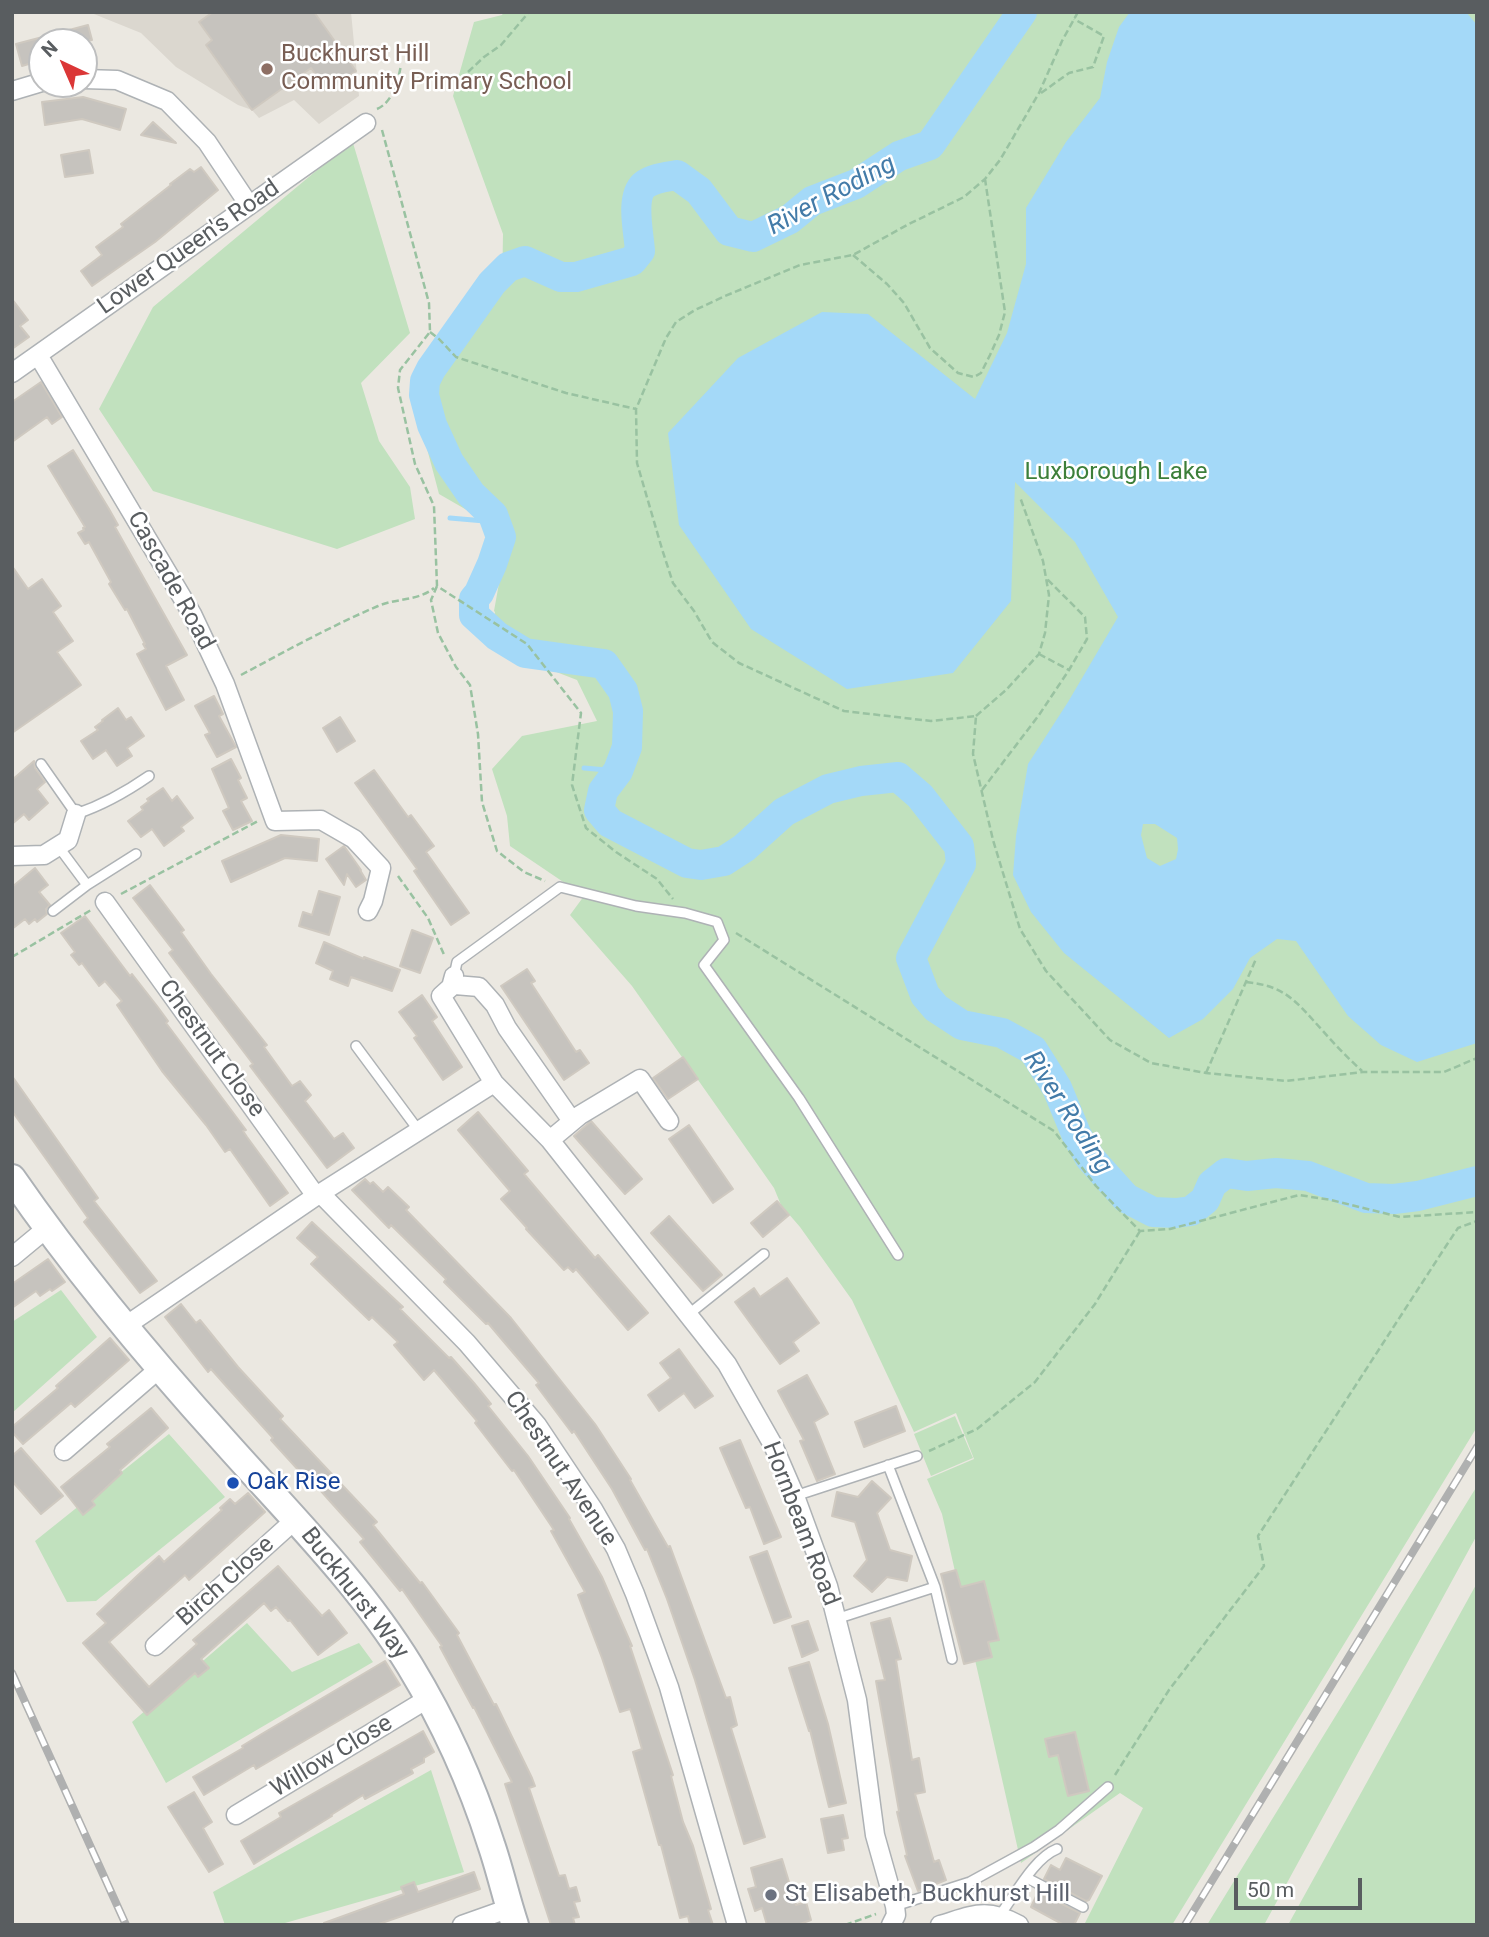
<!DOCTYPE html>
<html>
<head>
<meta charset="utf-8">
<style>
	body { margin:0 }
	#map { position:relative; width:1489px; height:1937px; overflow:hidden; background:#ebe8e1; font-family:Roboto,sans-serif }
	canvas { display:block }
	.frame { position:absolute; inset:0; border:14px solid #595d60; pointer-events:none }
	.north { position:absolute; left:28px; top:28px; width:70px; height:70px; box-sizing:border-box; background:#fff; border:2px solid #bdbebf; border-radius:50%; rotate:316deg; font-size:19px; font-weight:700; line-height:28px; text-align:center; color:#595d60 }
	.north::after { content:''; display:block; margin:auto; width:24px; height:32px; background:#db3737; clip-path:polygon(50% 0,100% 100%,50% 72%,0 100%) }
	.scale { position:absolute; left:1234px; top:1878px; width:128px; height:32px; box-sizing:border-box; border:4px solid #595d60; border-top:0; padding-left:9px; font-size:21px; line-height:24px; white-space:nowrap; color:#595d60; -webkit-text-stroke:5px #fff; paint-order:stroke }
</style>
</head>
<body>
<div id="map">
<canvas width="1489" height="1937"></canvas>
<div class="frame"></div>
<div class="north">N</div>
<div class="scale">50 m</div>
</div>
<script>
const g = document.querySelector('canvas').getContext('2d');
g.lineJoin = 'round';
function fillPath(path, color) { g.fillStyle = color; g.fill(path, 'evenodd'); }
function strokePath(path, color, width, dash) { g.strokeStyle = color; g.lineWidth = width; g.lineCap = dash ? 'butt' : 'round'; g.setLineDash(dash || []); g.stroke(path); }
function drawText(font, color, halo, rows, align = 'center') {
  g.font = font + ' Roboto,sans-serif'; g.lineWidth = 5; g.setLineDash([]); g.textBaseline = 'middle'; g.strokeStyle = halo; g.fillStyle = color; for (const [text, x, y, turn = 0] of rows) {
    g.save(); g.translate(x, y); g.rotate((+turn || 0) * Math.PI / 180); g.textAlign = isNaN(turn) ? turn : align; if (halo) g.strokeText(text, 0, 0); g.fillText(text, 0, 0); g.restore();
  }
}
const education = new Path2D(`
	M89 12H351L359 96 319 124 294 100 259 118 252 110 238 105 176 67 141 33Z`);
const green = new Path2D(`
	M504 12H1477V1427L1172 1925H1084L1143 1808 1120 1793 1021 1863 942 1514 927 1479 974 1459 956 1413 914 1432 852 1300 800 1227 781 1205 774 1188 632 986 570 915 584 896 510 846 507 816 492 769 522 736 597 721 577 680 489 646 495 612 494 611 503 561 491 524 439 494 425 441 428 382 502 290 503 234 453 96 474 22 502 15Z
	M353 143 410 333 361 383 379 441 410 487 415 519 337 549 153 491 99 409 153 307 316 171Z
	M61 1290 97 1337 12 1413V1322Z
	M955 1416 973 1458 931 1476 914 1434Z
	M169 1434 225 1497 96 1601 67 1602 35 1541Z
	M1477 1486V1535L1264 1925H1207Z
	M1477 1583V1925H1288Z
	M247 1623 292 1672 359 1643 373 1662 166 1783 132 1722Z
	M431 1770 464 1872 278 1925H225L213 1892Z`);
const water = new Path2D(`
	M1130 12H1466L1477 25V1043L1417 1062 1381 1045 1348 1016 1296 941 1277 939 1250 958 1233 989 1203 1019 1169 1038 1064 953 1031 912 1013 875 1016 836 1028 764 1068 702 1118 617 1075 542 1015 482 1011 601 953 673 847 689 751 629 679 525 668 433 738 358 822 312 868 314 975 399 1007 333 1026 264V208L1066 142 1100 98 1107 62 1119 27ZM1143 824H1155L1177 838 1178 849 1176 859 1160 866 1147 858 1141 835Z`);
const stream = new Path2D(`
	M450 518 496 522
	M584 768 618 771`);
const river = new Path2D(`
	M1022 12 930 145 899 156 856 184 812 201 790 219 753 237 729 231 699 191 677 175C666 177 653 178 644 185 630 198 639 233 640 251L632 261 576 277H561L525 261 508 267 492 283 431 369 425 381 424 395 432 425 449 462 471 494 493 515 501 537 492 564 479 593 474 599V615L497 636 525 653 604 664 623 691 628 711 627 747 618 771 603 791 599 810 610 823 687 863 701 865 724 861 744 848 784 812 828 789 861 781 898 777 920 796 959 846 961 864 911 958 925 995 936 1008 962 1025 1002 1033 1033 1050 1057 1088 1077 1136 1090 1158 1126 1198 1153 1212 1176 1213 1191 1211 1205 1200 1212 1184 1226 1173 1247 1176 1276 1173 1308 1176 1366 1198 1394 1199 1418 1196 1477 1181`);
const building = new Path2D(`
	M213 12H314L356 71 328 91 311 68 252 110 206 45 212 40 199 22Z
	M88 25 92 40 80 42H42V60L22 66 16 44Z
	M83 97 126 109 120 130 82 119 45 125 42 102Z
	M153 122 176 143 141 135Z
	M89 150 93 173 65 177 61 155Z
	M201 167 218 190 155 242 92 286 81 271 102 255 96 247 123 227 121 224 171 185 170 184 190 169 194 172Z
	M12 299 28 320 20 326 29 337 12 349Z
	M41 382 62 417 52 424 47 417 12 442V402Z
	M73 450 109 509 118 525 115 527 187 655 166 666 184 700 166 710 137 654 146 649 143 644H145L127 609 125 610 109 584 111 582 89 542 85 544 78 533 84 530 83 528 85 527 48 466Z
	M12 566 28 589 42 579 61 606 53 612 73 641 57 652 81 685 12 733Z
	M214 696 223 714 219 716 236 747 217 757 205 735 210 733 195 706Z
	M118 708 126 720 131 717 144 736 127 748 132 756 117 766 106 750 93 759 81 741 98 730 95 727 103 721 102 720Z
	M340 717 355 741 337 752 323 728Z
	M231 759 241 778 238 780 247 798 241 801 252 821 233 830 223 811 229 808 212 769Z
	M34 761 35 768 45 782 37 789 48 803 29 820 24 814 12 824V780Z
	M374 770 408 817 411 815 434 846 426 852 469 913 451 925 414 871 417 869 355 783Z
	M163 788 172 801 177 796 193 818 181 827 184 831 164 846 152 829 141 837 128 821 143 810 141 807 149 801 147 799Z
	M281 835 319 839 317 861 285 858 231 882 222 861Z
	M344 846 361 870H360L366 880 356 887 347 874 344 885 326 859Z
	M35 868 48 885 39 892 50 905 46 909 47 914 37 922 35 919 29 924 25 919 12 929V887Z
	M150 885 184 930 181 932 211 974 267 1045 264 1047 292 1086 300 1081 311 1095 305 1101 334 1139 343 1133 354 1148 327 1168 250 1066 253 1064 169 953 173 950 133 898Z
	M319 891 340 897 329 935 299 926 303 912 312 915Z
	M85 916 130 976 132 974 157 1006 168 1021 166 1023 246 1130 243 1131 247 1137 288 1193 270 1206 230 1149 225 1152 206 1125 162 1071 117 1005 122 1001 105 981 99 986 82 963 79 965 71 955 75 952 61 933Z
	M412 930 433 938 420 973 400 966Z
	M324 942 364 959V957L400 970 392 991 351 977 348 986 330 979 333 971 316 963Z
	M527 969 535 981 531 983 576 1052 580 1050 589 1063 564 1080 501 986Z
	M422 995 437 1017 432 1021 462 1067 443 1080 414 1038 417 1036 399 1012Z
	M683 1057 698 1079 668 1099 653 1078Z
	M12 1076 98 1198 94 1201 157 1281 140 1293 84 1222 88 1218 12 1111Z
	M478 1112 528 1171 524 1174 584 1245 595 1258 598 1255 648 1313 628 1330 576 1269 573 1272 568 1267 564 1270 526 1229 527 1228 501 1199 510 1191 458 1130Z
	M591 1121 642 1179 625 1194 574 1136Z
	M689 1125 733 1189 713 1203 669 1139Z
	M365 1179 370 1184 373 1182 383 1192 388 1187 409 1207 406 1210 511 1318 595 1424 631 1479 630 1480 668 1547 670 1546 726 1698 730 1697 737 1725 731 1728 765 1837 744 1844 695 1680 667 1599 647 1549 645 1550 612 1489 574 1431 572 1433 536 1385 539 1383 504 1342 488 1323 486 1324 444 1282 446 1279 391 1225 389 1228 352 1190Z
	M777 1201 789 1215 763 1237 751 1223Z
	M669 1216 722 1275 703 1291 651 1233Z
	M312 1222 403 1307 400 1309 449 1358 451 1357 474 1383 491 1404 488 1406 528 1456 570 1518 569 1519 602 1577 632 1646H630L673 1775 671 1776 683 1822 693 1846 711 1909 708 1910 713 1925H690L688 1916 680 1918 661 1845H659L633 1752 642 1749 632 1714 630 1709 620 1712 602 1658 578 1595 585 1592 551 1531 554 1530 514 1470 512 1471 475 1423 477 1421 434 1370 424 1380 394 1345 398 1342 372 1317 369 1320 311 1264 318 1257 297 1238Z
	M48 1259 65 1282 52 1291 50 1289 40 1296 36 1291 12 1308V1284Z
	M787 1278 819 1323 793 1342 799 1351 780 1364 735 1302 754 1288 760 1297Z
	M181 1304 196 1323 200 1320 238 1367 283 1416 280 1419 377 1522 373 1525 420 1583 422 1582 459 1633 457 1635 494 1705 496 1704 532 1778 535 1786 529 1788 559 1876 565 1875 569 1889 576 1887 580 1901 574 1902 579 1917 573 1918 575 1925H551L505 1784 512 1782 474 1707 473 1708 440 1647 442 1646 402 1589 400 1591 360 1542 364 1539 328 1499 313 1482 311 1484 271 1440 273 1438 227 1387 211 1369 208 1372 165 1317Z
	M110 1338 129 1360 75 1407 71 1403 23 1444 12 1432V1427L58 1388 56 1386Z
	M679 1349 713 1396 695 1408 684 1393 659 1411 648 1395 671 1378 660 1363Z
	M807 1375 828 1414 814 1422 835 1474 817 1481 800 1441 804 1440 778 1391Z
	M896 1406 905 1431 864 1447 855 1422Z
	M151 1408 168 1428 120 1470 122 1473 92 1501 95 1505 83 1515 61 1487 110 1447 107 1444Z
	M740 1440 781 1537 764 1544 750 1507 746 1508 720 1448Z
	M21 1448 63 1496 41 1514 12 1481V1456Z
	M872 1481 891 1498 877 1513 890 1550 912 1556 907 1581 887 1577 872 1592 854 1576 867 1560 855 1522 832 1516 837 1492 858 1497Z
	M248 1493 265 1512 189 1580 185 1575 109 1642 149 1687 197 1644 193 1640 278 1566 322 1616 329 1610 347 1633 318 1655 290 1620 288 1621 276 1607 271 1611 264 1603 201 1659 209 1668 198 1677 195 1673 147 1715 83 1643 106 1623 97 1614 137 1576 159 1556 164 1562 222 1510 220 1508 230 1499 235 1504Z
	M767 1551 791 1617 774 1623 750 1557Z
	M956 1570 961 1587 984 1581 999 1640 988 1642 992 1657 964 1664 941 1574Z
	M890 1618 901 1659 896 1660 912 1760 919 1758 925 1792 915 1794 934 1862 939 1860 946 1880 918 1891 905 1856 907 1855 897 1812 899 1811 876 1681 885 1680 871 1623Z
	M808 1621 818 1650 802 1657 792 1626Z
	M385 1661 400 1685 256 1769 254 1765 204 1795 193 1777 243 1748 242 1746 265 1732Z
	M809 1662 828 1724 846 1803 829 1807 810 1730 809 1731 789 1668Z
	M423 1731 434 1752 424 1758V1762L411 1769 413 1773 365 1799 363 1795 331 1815 332 1816 254 1864 241 1841 281 1817 279 1813Z
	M1075 1732 1089 1791 1068 1796 1058 1755 1049 1757 1045 1739Z
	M194 1792 212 1822 203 1828 223 1864 209 1872 168 1807Z
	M843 1815 848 1838 842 1839 844 1850 828 1853 821 1819Z
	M1066 1858 1102 1876 1089 1900 1086 1901 1044 1879 1051 1865 1060 1870Z
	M782 1859 796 1905 806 1902 811 1920 797 1925H767L762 1908 755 1911 748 1889 756 1887 751 1868Z
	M474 1872 480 1889 376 1925H324V1923L404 1894 401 1887 414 1882 418 1892Z
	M1038 1892 1080 1913 1074 1925H1064L1031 1907Z`);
const path = new Path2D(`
	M1078 12 1062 41 1039 93 1000 160 985 179 964 197 907 225 853 255 800 265 725 296 695 310 676 322 666 338 636 409 637 463 662 549 673 583 694 611 712 642 739 663 844 711 931 721 976 716 973 754 993 840 1020 929 1046 971 1110 1040 1151 1063 1206 1073 1286 1081 1363 1072H1444L1477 1058
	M468 72 484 57 501 45 529 12
	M1041 93 1069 73 1093 67 1104 36 1074 19
	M377 109C393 102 398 81 401 65
	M382 130 429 303 430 332 400 370 398 388 415 464 434 506 437 586 527 644 581 713 572 785 586 828 616 852 657 879 673 899
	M853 255 887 284 904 303 930 348 958 373 974 377 981 373 990 355 999 335 1005 312 985 179
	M430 332 439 339 456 357 566 393 636 409
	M437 586 431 600 438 633 456 667 470 685 478 734 482 802 497 851 524 872 545 881
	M1039 654 1069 670
	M241 675C286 651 331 626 378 606 397 598 418 601 434 588
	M976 716 1006 690 1039 654 1045 633 1049 595 1043 561 1020 497
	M982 790 1039 715 1069 670 1087 639 1085 617 1046 578
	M398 876 428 918 445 957
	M121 894 258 821
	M736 933 1054 1131 1096 1186 1140 1231 1170 1229 1299 1195 1331 1200 1400 1217 1477 1212
	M12 957 91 910
	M1246 982C1287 986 1297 1003 1323 1031 1335 1045 1348 1058 1362 1071
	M1206 1073 1256 959
	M929 1451 977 1429 1035 1382 1095 1304 1140 1231
	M1115 1775 1169 1690 1264 1566 1258 1536 1446 1246 1458 1228 1477 1221
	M845 1925 876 1914`);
const lane = new Path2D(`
	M41 764 76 814C103 805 126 792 149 776
	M58 846 87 885 136 854
	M53 911 87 885
	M454 976 457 962 560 887 636 906 685 913 717 922 724 940 704 965 799 1098 898 1255
	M356 1046 419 1131
	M689 1314 764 1254
	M888 1465 935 1587 952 1659
	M795 1496 917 1456
	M836 1619 935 1587
	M1027 1878 1083 1907
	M895 1906 970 1882 1034 1847 1059 1830 1108 1787
	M1000 1915C1015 1895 1034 1858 1057 1849`);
const street = new Path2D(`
	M84 79 117 80 167 101 207 142 249 205
	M12 91 42 82
	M38 355 192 614 225 684 275 821 321 820 354 839 381 868 373 901 368 911
	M12 373 366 123
	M12 856 44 855 68 840 76 814
	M105 902 316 1196
	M454 976 451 987 441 996 494 1083 550 1140 727 1364 773 1445 795 1496 828 1586 857 1700 875 1835 895 1906 896 1915 891 1925
	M451 987 455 985 479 987 495 1005 507 1028 572 1121
	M550 1140 580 1115 640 1079 669 1121
	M320 1193 467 1343 537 1425 593 1509 616 1549 635 1594 669 1687 737 1925
	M12 1257 47 1228
	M124 1327 316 1196 494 1083
	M64 1451 160 1368
	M155 1646 296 1519
	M236 1815 429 1698
	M462 1925 510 1908
	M940 1925C974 1915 986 1907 1019 1925`);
const secondary = new Path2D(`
	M12 1178C77 1272 149 1358 225 1442 289 1514 359 1583 410 1666 444 1722 471 1781 491 1844 500 1870 506 1898 515 1925`);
const rail = new Path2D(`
	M12 1673 126 1925
	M1185 1925 1477 1447`);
const markers = [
	[267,69,7,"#8d6e63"],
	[233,1483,7,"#1a4fb4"],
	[771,1895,7,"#6b7280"]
];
const educationNames = [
	["Buckhurst Hill",281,55],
	["Community Primary School",281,83]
];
const streetNames = [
	["Lower Queen's Road",189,248,-35],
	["Cascade Road",170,581,61],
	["Chestnut Close",211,1049,54],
	["Chestnut Avenue",560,1469,56],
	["Hornbeam Road",800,1524,69],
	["Birch Close",226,1582,-42],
	["Buckhurst Way",354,1594,52],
	["Willow Close",332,1757,-31]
];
const parkNames = [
	["Luxborough Lake",1116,473]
];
const transitNames = [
	["Oak Rise",247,1483]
];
const worshipNames = [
	["St Elisabeth, Buckhurst Hill",785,1895]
];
const waterNames = [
	["River Roding",832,196,-28],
	["River Roding",1067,1113,57]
];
fillPath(education, '#dbd7cf');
fillPath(green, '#c1e1be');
fillPath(water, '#a4d9f8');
strokePath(stream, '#a4d9f8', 5);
strokePath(river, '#a4d9f8', 30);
fillPath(building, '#c6c3be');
strokePath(building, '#cfc9c0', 2);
strokePath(lane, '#aeb2b5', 12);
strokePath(street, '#aeb2b5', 21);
strokePath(secondary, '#adb1b5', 30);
strokePath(path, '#99c2a1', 2.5, [7, 3.5]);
strokePath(lane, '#fff', 9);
strokePath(street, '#fff', 18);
strokePath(secondary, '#fff', 26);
strokePath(rail, '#afb0b0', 8);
strokePath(rail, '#fff', 5, [16]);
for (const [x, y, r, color] of markers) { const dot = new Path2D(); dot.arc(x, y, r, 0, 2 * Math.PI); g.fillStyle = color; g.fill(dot); strokePath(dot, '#fff', 2.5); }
drawText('24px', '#785e54', '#fff', educationNames, 'left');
drawText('24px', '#595d60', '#fff', streetNames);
drawText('24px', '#3c7f3a', '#fff', parkNames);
drawText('24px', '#164399', '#fff', transitNames, 'left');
drawText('24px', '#5b616d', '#fff', worshipNames, 'left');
drawText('italic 26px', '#437ba8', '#fff', waterNames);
</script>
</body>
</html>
